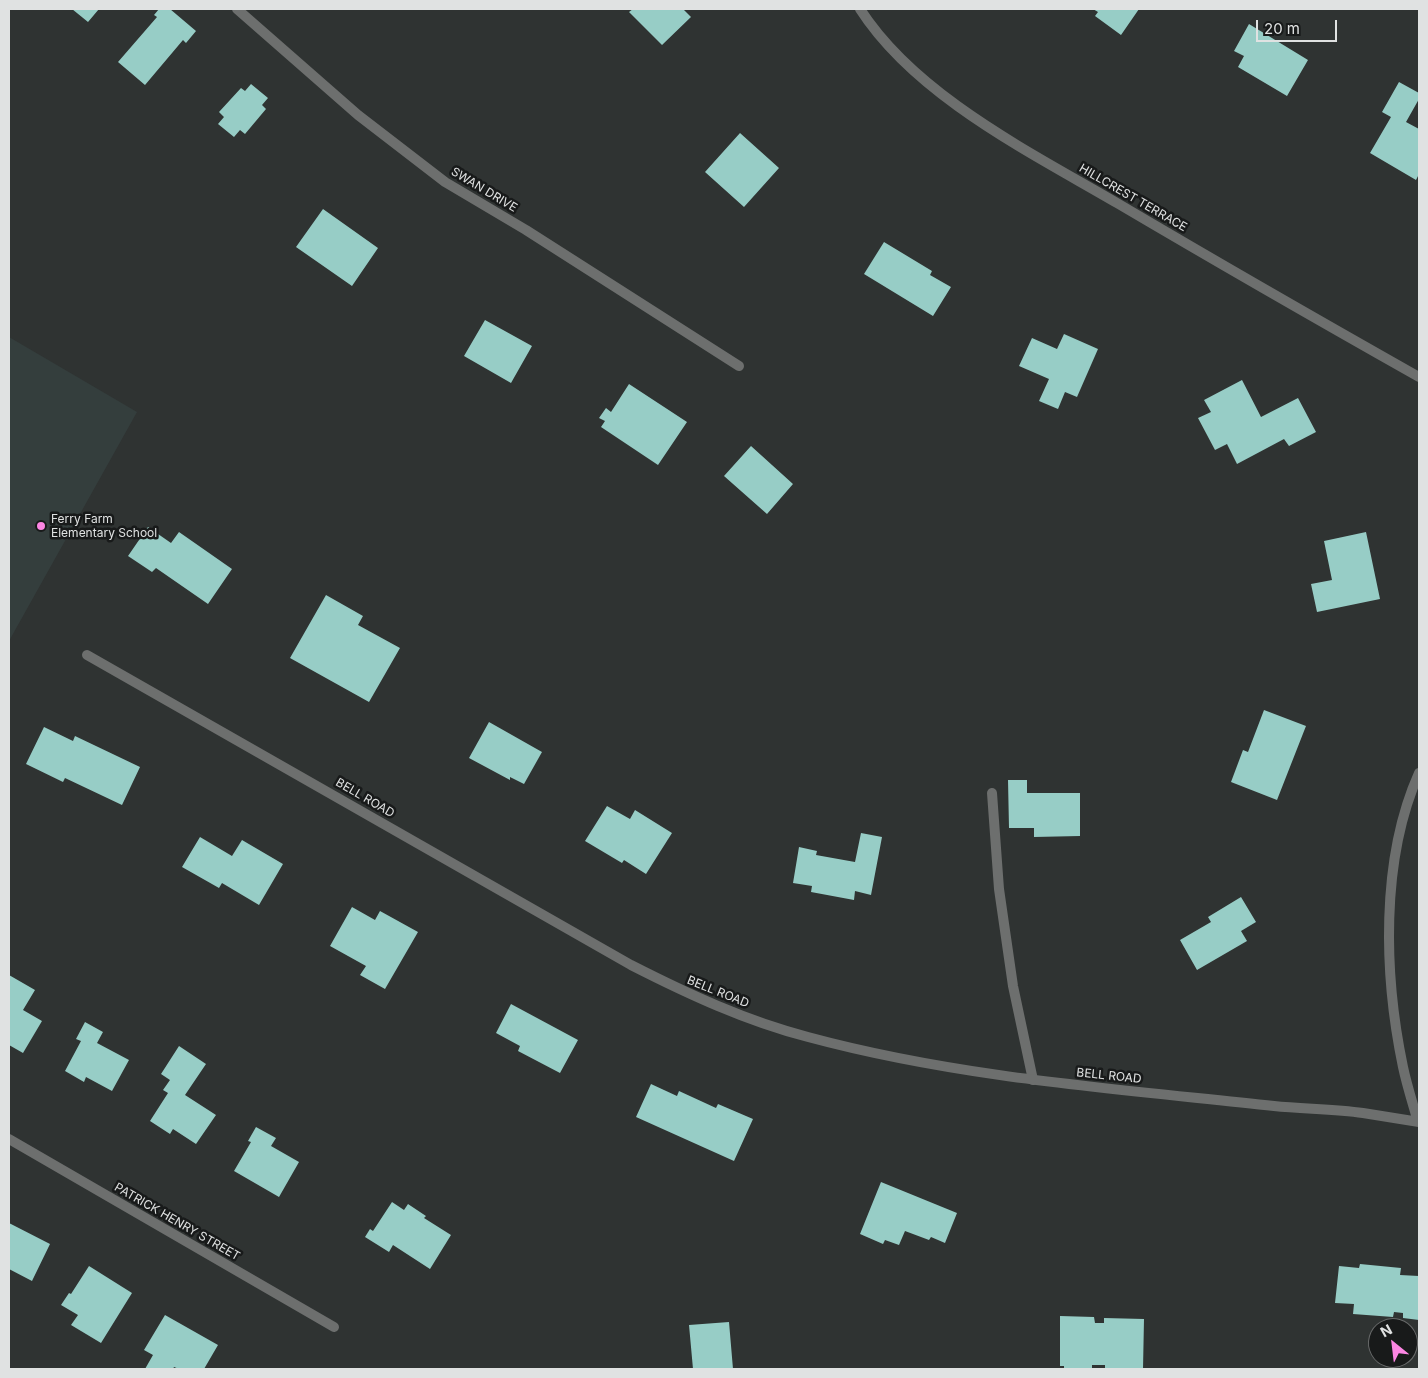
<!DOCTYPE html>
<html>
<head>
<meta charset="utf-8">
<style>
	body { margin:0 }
	#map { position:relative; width:1428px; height:1378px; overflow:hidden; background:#2f3332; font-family:Inter,sans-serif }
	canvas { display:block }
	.frame { position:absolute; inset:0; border:10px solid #e0e2e2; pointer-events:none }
	.north { position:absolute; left:1368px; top:1318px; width:50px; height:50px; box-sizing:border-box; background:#181a1a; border:1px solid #686a6a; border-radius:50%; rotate:331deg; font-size:14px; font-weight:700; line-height:20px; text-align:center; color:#e0e2e2 }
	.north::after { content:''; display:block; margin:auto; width:18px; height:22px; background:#fc86e3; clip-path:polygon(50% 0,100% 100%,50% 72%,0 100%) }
	.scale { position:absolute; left:1256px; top:20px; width:81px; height:22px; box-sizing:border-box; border:2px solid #e0e2e2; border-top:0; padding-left:6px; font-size:15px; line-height:18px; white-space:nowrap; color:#e0e2e2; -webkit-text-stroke:4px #181a1a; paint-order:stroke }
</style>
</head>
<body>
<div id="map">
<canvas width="1428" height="1378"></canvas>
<div class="frame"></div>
<div class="north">N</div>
<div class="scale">20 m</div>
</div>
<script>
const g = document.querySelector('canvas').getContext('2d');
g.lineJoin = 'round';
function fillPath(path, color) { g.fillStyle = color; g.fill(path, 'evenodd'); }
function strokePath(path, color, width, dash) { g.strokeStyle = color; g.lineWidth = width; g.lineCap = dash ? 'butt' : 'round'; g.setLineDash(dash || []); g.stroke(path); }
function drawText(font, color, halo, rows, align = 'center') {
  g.font = font + ' Inter,sans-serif'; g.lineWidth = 5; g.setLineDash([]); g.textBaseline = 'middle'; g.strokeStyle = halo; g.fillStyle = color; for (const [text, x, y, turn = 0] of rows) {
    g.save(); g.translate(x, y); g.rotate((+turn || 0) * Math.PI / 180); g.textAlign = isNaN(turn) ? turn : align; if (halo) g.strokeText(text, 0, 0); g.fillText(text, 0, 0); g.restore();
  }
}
const built = new Path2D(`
	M9 337 137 412 9 641Z`);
const building = new Path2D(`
	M72 9H99L88 22Z
	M159 9H170L196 31 186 43 183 40 145 85 118 62 157 17 154 15Z
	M633 9H683L691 17 662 45 629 12Z
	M1093 9H1139L1121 35 1095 16 1098 12Z
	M1249 24 1308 60 1287 96 1238 67 1244 56 1234 51Z
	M1399 82 1419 93V99L1406 122 1419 129V174L1416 180 1370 153 1391 117 1382 112Z
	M251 84 268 98 262 105 266 109 245 134 240 130 234 137 218 124 224 117 219 112 241 88 245 91Z
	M740 133 779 168 744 207 705 172Z
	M323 209 378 248 352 286 296 247Z
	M884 242 932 271 930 275 951 287 933 316 864 274Z
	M485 320 532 346 511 383 464 356Z
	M1064 334 1098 349 1077 397 1065 392 1058 409 1039 401 1049 379 1019 366 1032 338 1057 349Z
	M1242 380 1261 417 1298 398 1316 432 1289 446 1284 439 1237 464 1227 444 1215 450 1198 418 1211 412 1204 400Z
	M629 384 687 422 658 465 601 427 605 421 599 418 606 408 611 412Z
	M751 446 793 484 767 514 724 476Z
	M148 527 171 543 179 532 232 569 208 604 156 568 152 572 128 556Z
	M1366 532 1380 599 1317 612 1311 584 1332 580 1324 541Z
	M326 595 363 616 358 625 400 648 369 702 290 658Z
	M1264 710 1306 726 1277 800 1231 782 1243 750 1248 752Z
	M489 722 542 752 524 784 510 777V780L469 758Z
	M44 727 73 741 75 736 140 767 122 805 65 778 63 782 26 764Z
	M1008 780H1027V793H1080V836L1034 837V828H1009Z
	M607 806 630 819 635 810 672 833 646 874 624 860 622 863 585 841Z
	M861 833 882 837 871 895 855 891 854 900 811 892 812 886 793 883 799 847 817 851 816 855 855 862Z
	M200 837 232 856 242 840 283 864 259 905 222 883 219 888 182 867Z
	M1241 897 1256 922 1241 931 1247 941 1197 970 1180 940 1211 922 1208 917Z
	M352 907 375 920 380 911 418 932 385 989 360 975 366 966 330 946Z
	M9 975 35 990 23 1010 42 1021 23 1053 9 1045Z
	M511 1004 578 1040 560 1073 518 1051 520 1046 496 1033Z
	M85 1022 103 1032 97 1043 129 1060 112 1091 86 1077 84 1082 65 1071 81 1041 76 1039Z
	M179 1046 206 1064 185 1095 216 1115 196 1144 173 1129 170 1134 150 1121 168 1093 163 1090 170 1080 161 1074Z
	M651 1084 677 1096 679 1091 716 1108 718 1104 753 1119 734 1161 636 1117Z
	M256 1127 276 1138 271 1146 299 1162 279 1197 234 1171 251 1142 248 1141Z
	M881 1182 957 1213 945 1243 931 1237 929 1240 905 1231 899 1245 885 1240 883 1244 860 1234Z
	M392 1202 404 1210 408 1204 426 1216 424 1218 451 1235 430 1269 393 1245 389 1252 365 1237 370 1229 373 1231Z
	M9 1223 50 1244 32 1281 9 1269Z
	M1360 1264 1401 1268 1400 1275 1419 1276V1320L1403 1318V1313L1394 1312 1393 1317 1353 1314 1354 1304 1335 1303 1339 1266 1359 1268Z
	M89 1266 132 1293 101 1343 71 1325 78 1315 61 1305 69 1293 71 1294Z
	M165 1315 218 1345 204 1369H179L174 1367 173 1369H145L153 1355 144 1350Z
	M1060 1316 1094 1317 1095 1323H1104V1318L1144 1319 1143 1369H1105V1365H1092V1369H1064V1366H1060Z
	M729 1322 733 1369H693L689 1325Z`);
const lane = new Path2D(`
	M992 793 999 889 1013 986 1033 1080`);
const street = new Path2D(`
	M237 9 358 115 445 182 526 230 739 366
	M860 9C916 96 1030 152 1117 203 1217 262 1318 320 1419 377
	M87 655 631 965C688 994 746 1021 808 1037 960 1078 1118 1089 1274 1106 1303 1109 1334 1109 1363 1113 1382 1116 1401 1119 1419 1122
	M1418 1122C1413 1104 1407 1086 1403 1067 1384 976 1380 860 1419 773
	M9 1139 334 1327`);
const markers = [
	[41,526,5,"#fc86e3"]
];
const streetNames = [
	["SWAN DRIVE",484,190,31],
	["HILLCREST TERRACE",1133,198,30],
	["BELL ROAD",365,798,30],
	["BELL ROAD",718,992,22],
	["BELL ROAD",1109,1076,6],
	["PATRICK HENRY STREET",177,1222,30]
];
const poiNames = [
	["Ferry Farm",51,519],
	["Elementary School",51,533]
];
fillPath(built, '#343e3d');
fillPath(building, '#97cdc6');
strokePath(lane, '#6d6f6e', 10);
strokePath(street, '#6d6f6e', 10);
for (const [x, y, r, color] of markers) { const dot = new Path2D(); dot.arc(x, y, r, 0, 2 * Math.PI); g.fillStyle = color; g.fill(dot); strokePath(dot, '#181a1a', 2); }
drawText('12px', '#e0e2e2', '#181a1a', streetNames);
drawText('12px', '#e0e2e2', '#181a1a', poiNames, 'left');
</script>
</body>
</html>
